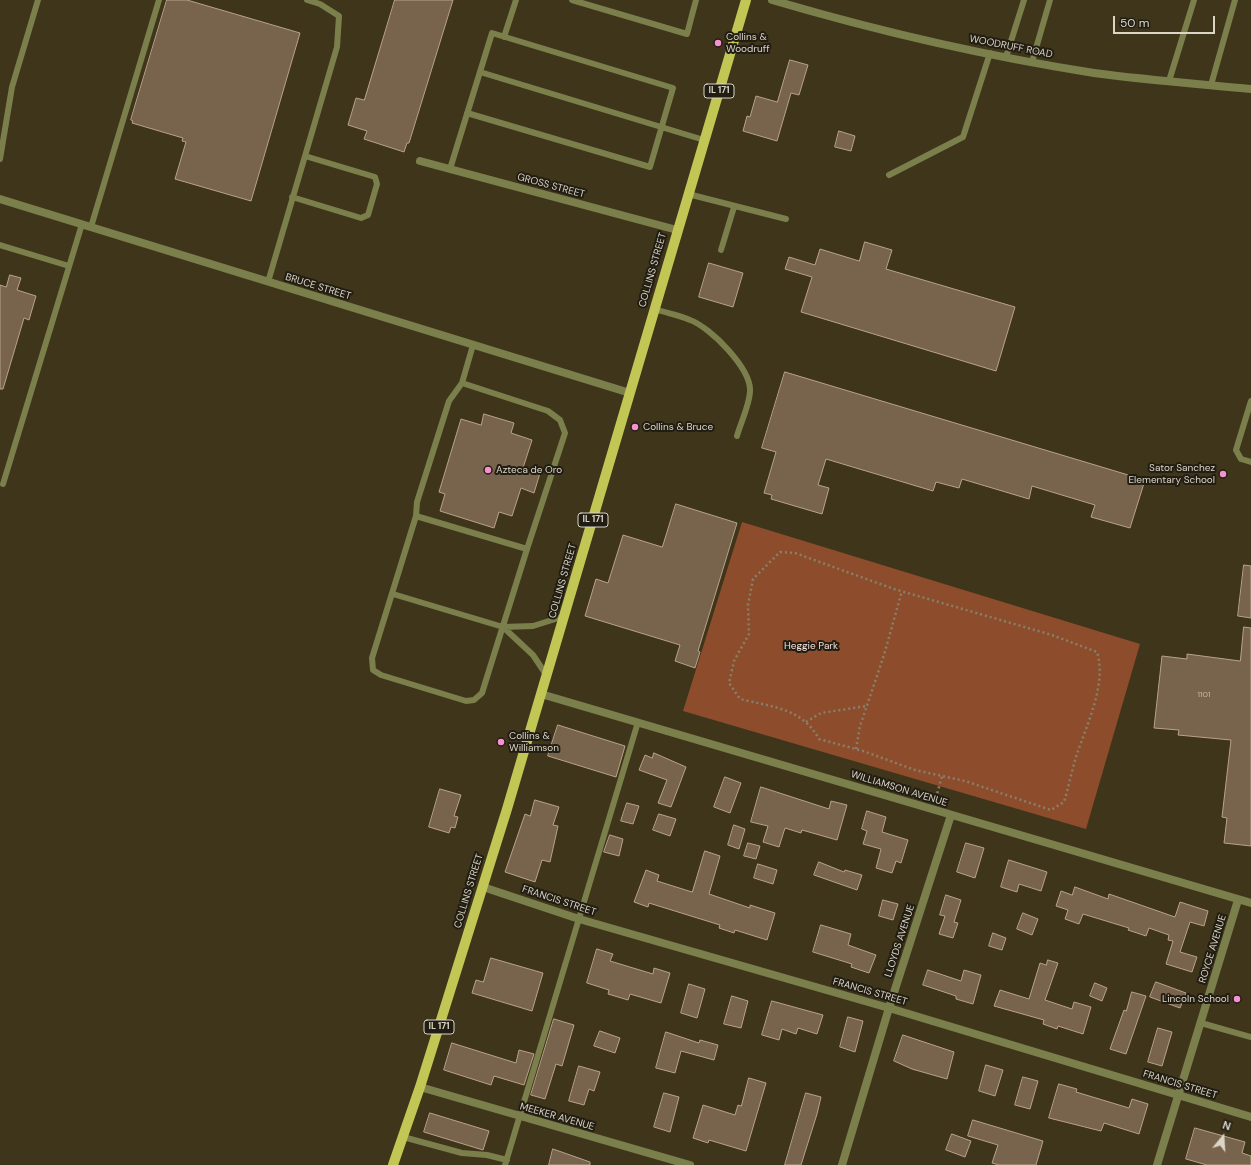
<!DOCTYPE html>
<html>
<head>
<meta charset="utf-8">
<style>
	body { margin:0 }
	#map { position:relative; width:1251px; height:1165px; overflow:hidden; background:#3e351b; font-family:"DM Sans",sans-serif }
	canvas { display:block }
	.north { position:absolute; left:1203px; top:1117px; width:40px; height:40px; -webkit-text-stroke:3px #211d12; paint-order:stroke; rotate:18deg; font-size:11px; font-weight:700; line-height:16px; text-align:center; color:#dbd5c6 }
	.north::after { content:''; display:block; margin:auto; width:14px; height:18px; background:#dbd5c6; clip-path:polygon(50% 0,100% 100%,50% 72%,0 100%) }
	.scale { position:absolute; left:1113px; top:16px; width:102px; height:18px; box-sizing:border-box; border:2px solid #dbd5c6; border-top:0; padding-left:5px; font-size:12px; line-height:14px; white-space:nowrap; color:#dbd5c6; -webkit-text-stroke:3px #211d12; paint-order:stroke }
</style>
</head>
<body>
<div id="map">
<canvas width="1251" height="1165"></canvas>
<div class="north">N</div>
<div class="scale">50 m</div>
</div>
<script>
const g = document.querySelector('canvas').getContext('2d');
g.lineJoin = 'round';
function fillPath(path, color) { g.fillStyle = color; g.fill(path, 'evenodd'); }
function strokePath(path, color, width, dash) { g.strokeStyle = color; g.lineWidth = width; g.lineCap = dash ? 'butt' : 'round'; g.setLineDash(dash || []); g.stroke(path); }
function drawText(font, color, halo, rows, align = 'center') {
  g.font = font + ' "DM Sans",sans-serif'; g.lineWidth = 4; g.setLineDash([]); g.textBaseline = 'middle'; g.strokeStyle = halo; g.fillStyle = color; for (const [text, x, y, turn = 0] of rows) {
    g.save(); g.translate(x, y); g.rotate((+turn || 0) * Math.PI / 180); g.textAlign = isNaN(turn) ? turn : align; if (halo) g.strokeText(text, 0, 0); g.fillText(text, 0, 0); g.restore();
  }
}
const green = new Path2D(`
	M742 522 1140 644 1086 829 683 711Z`);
const building = new Path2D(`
	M167 0H187L300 33 251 201 175 179 186 142 182 141 183 138 132 123 133 121 131 120Z
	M395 0H453L409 143H407L404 152 364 139 367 131 348 125 356 98 364 100Z
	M790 60 808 65 799 95 791 93 777 141 743 131 747 116 750 117 756 96 777 102Z
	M839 131 855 136 851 151 835 147Z
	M865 242 892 250 886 269 1015 307 996 371 801 312 812 277 785 269 789 257 815 265 820 249 859 261Z
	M709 263 743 273 733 307 699 297Z
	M10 275 21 278 17 290 36 296 29 320 24 318 3 389H0V285L6 287Z
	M785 372 1145 480 1130 528 1091 517 1095 505 1032 486 1029 499 962 479 959 488 936 482 933 491 826 459 818 485 829 488 822 514 771 499 772 495 764 493 776 452 762 448Z
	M484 414 514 423 511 433 532 440 523 468 540 473 534 493 521 488 512 516 499 512 494 528 440 511 445 494 439 492 461 419 481 425Z
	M676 504 737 523 698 651 700 652 695 668 675 661 680 645 585 616 596 579 608 583 623 535 662 547Z
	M1244 565 1251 566V618L1238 616Z
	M1244 627 1251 628V846L1224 843 1227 818 1222 817 1231 740 1178 735 1179 730 1154 728 1162 656 1187 659V654L1240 661Z
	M558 725 625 746 616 777 548 756Z
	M654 753 686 767 671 807 658 803 667 780 639 770 645 755 652 758Z
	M725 777 741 783 730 813 714 807Z
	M761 787 829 809 831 801 847 805 837 840 802 830 801 833 785 828 779 847 763 842 768 826 751 822Z
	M440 789 461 795 454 816 458 817 455 828 451 827 449 833 429 827Z
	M535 800 559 807 553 825 558 826 550 862 542 860 535 882 505 872 525 814 530 816Z
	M627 803 639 806 633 824 621 821Z
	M867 811 886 817 882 832 908 840 901 863 896 861 892 873 876 868 881 849 863 844 867 831 862 829Z
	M659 814 676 819 670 836 653 830Z
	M734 825 745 829 739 849 728 845Z
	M610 835 623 839 619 856 604 852Z
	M748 843 760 846 756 859 744 856Z
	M966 843 984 848 975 878 957 872Z
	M705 851 720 856 709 894 750 908V905L775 913 767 940 735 930 734 933 719 928 720 925 649 903 648 907 634 902 646 870 659 875 657 881 692 892Z
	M1009 860 1047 872 1041 891 1019 884 1017 892 1001 887Z
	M819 862 844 872 845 870 862 875 857 890 814 875Z
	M758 864 777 870 773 884 754 878Z
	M1075 887 1108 899 1109 894 1175 917 1180 902 1208 911 1204 926 1190 922 1180 952 1197 957 1192 972 1166 964 1173 941 1168 940 1169 935 1149 928 1146 936 1128 930 1129 928 1083 914 1079 924 1065 919 1068 910 1056 906 1061 891 1072 895Z
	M946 895 961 900 954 922 958 923 953 938 939 934 945 916 940 915Z
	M883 900 898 904 893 920 879 916Z
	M1023 913 1038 919 1032 935 1017 929Z
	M821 925 851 934 848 945 876 955 869 973 851 967 852 964 813 952Z
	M993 933 1006 938 1002 950 989 946Z
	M597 949 613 954 610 961 653 974 654 968 670 973 661 1003 630 994 628 1000 608 994 609 990 587 983Z
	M491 958 543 973 532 1011 472 993 476 980 483 982Z
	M1048 960 1058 963 1045 1000 1072 1009 1074 1002 1091 1007 1083 1034 1058 1026 1057 1029 1043 1024 1044 1020 994 1006 1000 990 1029 999 1040 963 1046 965Z
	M928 970 961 981 964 970 981 975 973 1004 956 999V996L923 985Z
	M1156 982 1186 993 1180 1008 1150 997Z
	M1095 983 1107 988 1102 1001 1090 996Z
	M689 984 705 989 697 1018 681 1013Z
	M1132 992 1146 996 1126 1054 1110 1049 1124 1010 1126 1011Z
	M732 996 748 1001 741 1028 724 1024Z
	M772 1001 823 1015 817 1034 798 1028 796 1034 782 1029 779 1040 762 1035Z
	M848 1017 863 1021 855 1052 840 1047Z
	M554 1019 574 1025 562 1066 556 1064 545 1099 531 1095Z
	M1158 1028 1172 1032 1162 1066 1148 1062Z
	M600 1031 620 1038 615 1053 594 1046Z
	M666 1032 699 1043 700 1040 718 1045 714 1060 681 1051 675 1073 656 1068Z
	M903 1035 954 1052 947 1079 912 1069 894 1061Z
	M452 1043 516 1063 519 1050 534 1054 524 1085 494 1076 491 1085 444 1070Z
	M986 1065 1003 1070 995 1096 979 1091Z
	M579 1066 600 1072 594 1091 589 1089 584 1105 569 1101Z
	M1023 1077 1038 1081 1030 1109 1015 1105Z
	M749 1078 766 1083 746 1151 709 1140 708 1143 693 1138 703 1105 735 1115 738 1105 741 1106Z
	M1059 1084 1077 1089 1076 1092 1129 1108 1132 1099 1148 1104 1139 1134 1104 1123 1101 1131 1049 1118Z
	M664 1093 679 1097 670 1132 654 1127Z
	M806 1093 821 1097 817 1114 801 1165H785Z
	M430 1113 489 1131 483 1150 424 1132Z
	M973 1120 1043 1141 1036 1165H999L992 1163 998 1145 968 1136Z
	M1195 1128 1245 1142 1242 1153 1251 1156V1165H1207L1186 1159Z
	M952 1134 971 1141 965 1157 946 1150Z
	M553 1149 590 1162V1165H549Z`);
const path = new Path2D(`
	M780 552 795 553 894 589 1052 635 1097 652C1107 683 1087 724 1077 754 1072 769 1069 786 1064 802L1051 810 965 781 915 770 863 751 819 739C802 708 772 707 740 699L729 683 734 661 749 634 748 605 753 579Z
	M806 722 821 713 867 706
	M856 749 860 726 884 655 902 591
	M936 798 942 776`);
const service = new Path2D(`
	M572 0 687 34 696 0
	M504 37 516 0
	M1006 57 1024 0
	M1032 62 1050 0
	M480 72 704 140
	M1169 81 1194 0
	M1211 85 1235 0
	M0 159 12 87 38 0
	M450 169 492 33 673 88 650 167 467 113
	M889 175 963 137 990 53
	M688 194 786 219
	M292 197 361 218 368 215 377 184 375 177 305 156
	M91 227 159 0
	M0 245 69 266
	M721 250 734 207
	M268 282 337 47 339 16 320 4 307 0
	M655 309C666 313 679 315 690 320 710 327 752 369 750 392 749 406 741 422 737 436
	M473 345 462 383 548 411 560 420 565 433 527 549
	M1251 401 1236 450 1241 459 1251 462
	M3 484 82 224
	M416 516 527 549 482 693 474 700 466 701 381 675 373 670 372 658Z
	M416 516 417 502 449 401 462 383
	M393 594 503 627 533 626 565 616
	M503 627 533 655 547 676
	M1201 1023 1251 1037
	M403 1137 462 1153 487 1155 507 1160
	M505 1165 638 722`);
const minor = new Path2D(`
	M772 0C877 31 985 56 1094 73 1146 80 1199 84 1251 89
	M420 161 677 230
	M0 199 630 393
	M541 694 1251 903
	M483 887 579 919 889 1008 1251 1117
	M420 1087 690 1165
	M842 1165 889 1008 951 815
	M1157 1165 1238 900`);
const primary = new Path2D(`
	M393 1165 420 1087 507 809 746 0`);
const markers = [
	[718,43,4,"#f690d0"],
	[635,427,4,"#f690d0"],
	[488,470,4,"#f690d0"],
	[1223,474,4,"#f690d0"],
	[501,742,4,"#f690d0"],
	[1237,999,4,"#f690d0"]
];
const numberNames = [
	["1101",1204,695]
];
const shields = [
	[719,91,30],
	[593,520,30],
	[439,1027,30]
];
const shieldNames = [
	["IL 171",719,91],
	["IL 171",593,520],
	["IL 171",439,1027]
];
const poiNames = [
	["Collins &",726,37],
	["Woodruff",726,49],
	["Collins & Bruce",643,427],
	["Sator Sanchez",1215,468,"right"],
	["Elementary School",1215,480,"right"],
	["Azteca de Oro",496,470],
	["Collins &",509,736],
	["Williamson",509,748],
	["Lincoln School",1229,999,"right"]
];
const streetNames = [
	["WOODRUFF ROAD",1011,47,11],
	["GROSS STREET",551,186,15],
	["COLLINS STREET",653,270,-74],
	["BRUCE STREET",318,287,17],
	["COLLINS STREET",563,581,-74],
	["WILLIAMSON AVENUE",899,789,17],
	["COLLINS STREET",469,891,-73],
	["FRANCIS STREET",559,901,18],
	["LLOYDS AVENUE",900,941,-72],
	["ROYCE AVENUE",1213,949,-73],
	["FRANCIS STREET",870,992,16],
	["FRANCIS STREET",1180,1085,17],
	["MEEKER AVENUE",557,1117,16]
];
const parkNames = [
	["Heggie Park",811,646]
];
fillPath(green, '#8d4d2c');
fillPath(building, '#78644d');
strokePath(building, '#b9a28b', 1);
strokePath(path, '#87806b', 2.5, [2, 3]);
strokePath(service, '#7b7f4b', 6);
strokePath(minor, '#7b7f4b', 8);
strokePath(primary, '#c1c655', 10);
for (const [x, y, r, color] of markers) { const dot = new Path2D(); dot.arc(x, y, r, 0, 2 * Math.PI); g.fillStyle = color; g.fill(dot); strokePath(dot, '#211d12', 1.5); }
drawText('8px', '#c2b9a8', null, numberNames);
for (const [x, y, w] of shields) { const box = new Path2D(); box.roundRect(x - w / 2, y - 7, w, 14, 3); g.fillStyle = '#211d12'; g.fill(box); strokePath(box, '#dbd5c6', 1); }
drawText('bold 9px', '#dbd5c6', null, shieldNames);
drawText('10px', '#dbd5c6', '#211d12', poiNames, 'left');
drawText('10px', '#dbd5c6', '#211d12', streetNames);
drawText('10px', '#f3ded4', '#211d12', parkNames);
</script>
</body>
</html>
